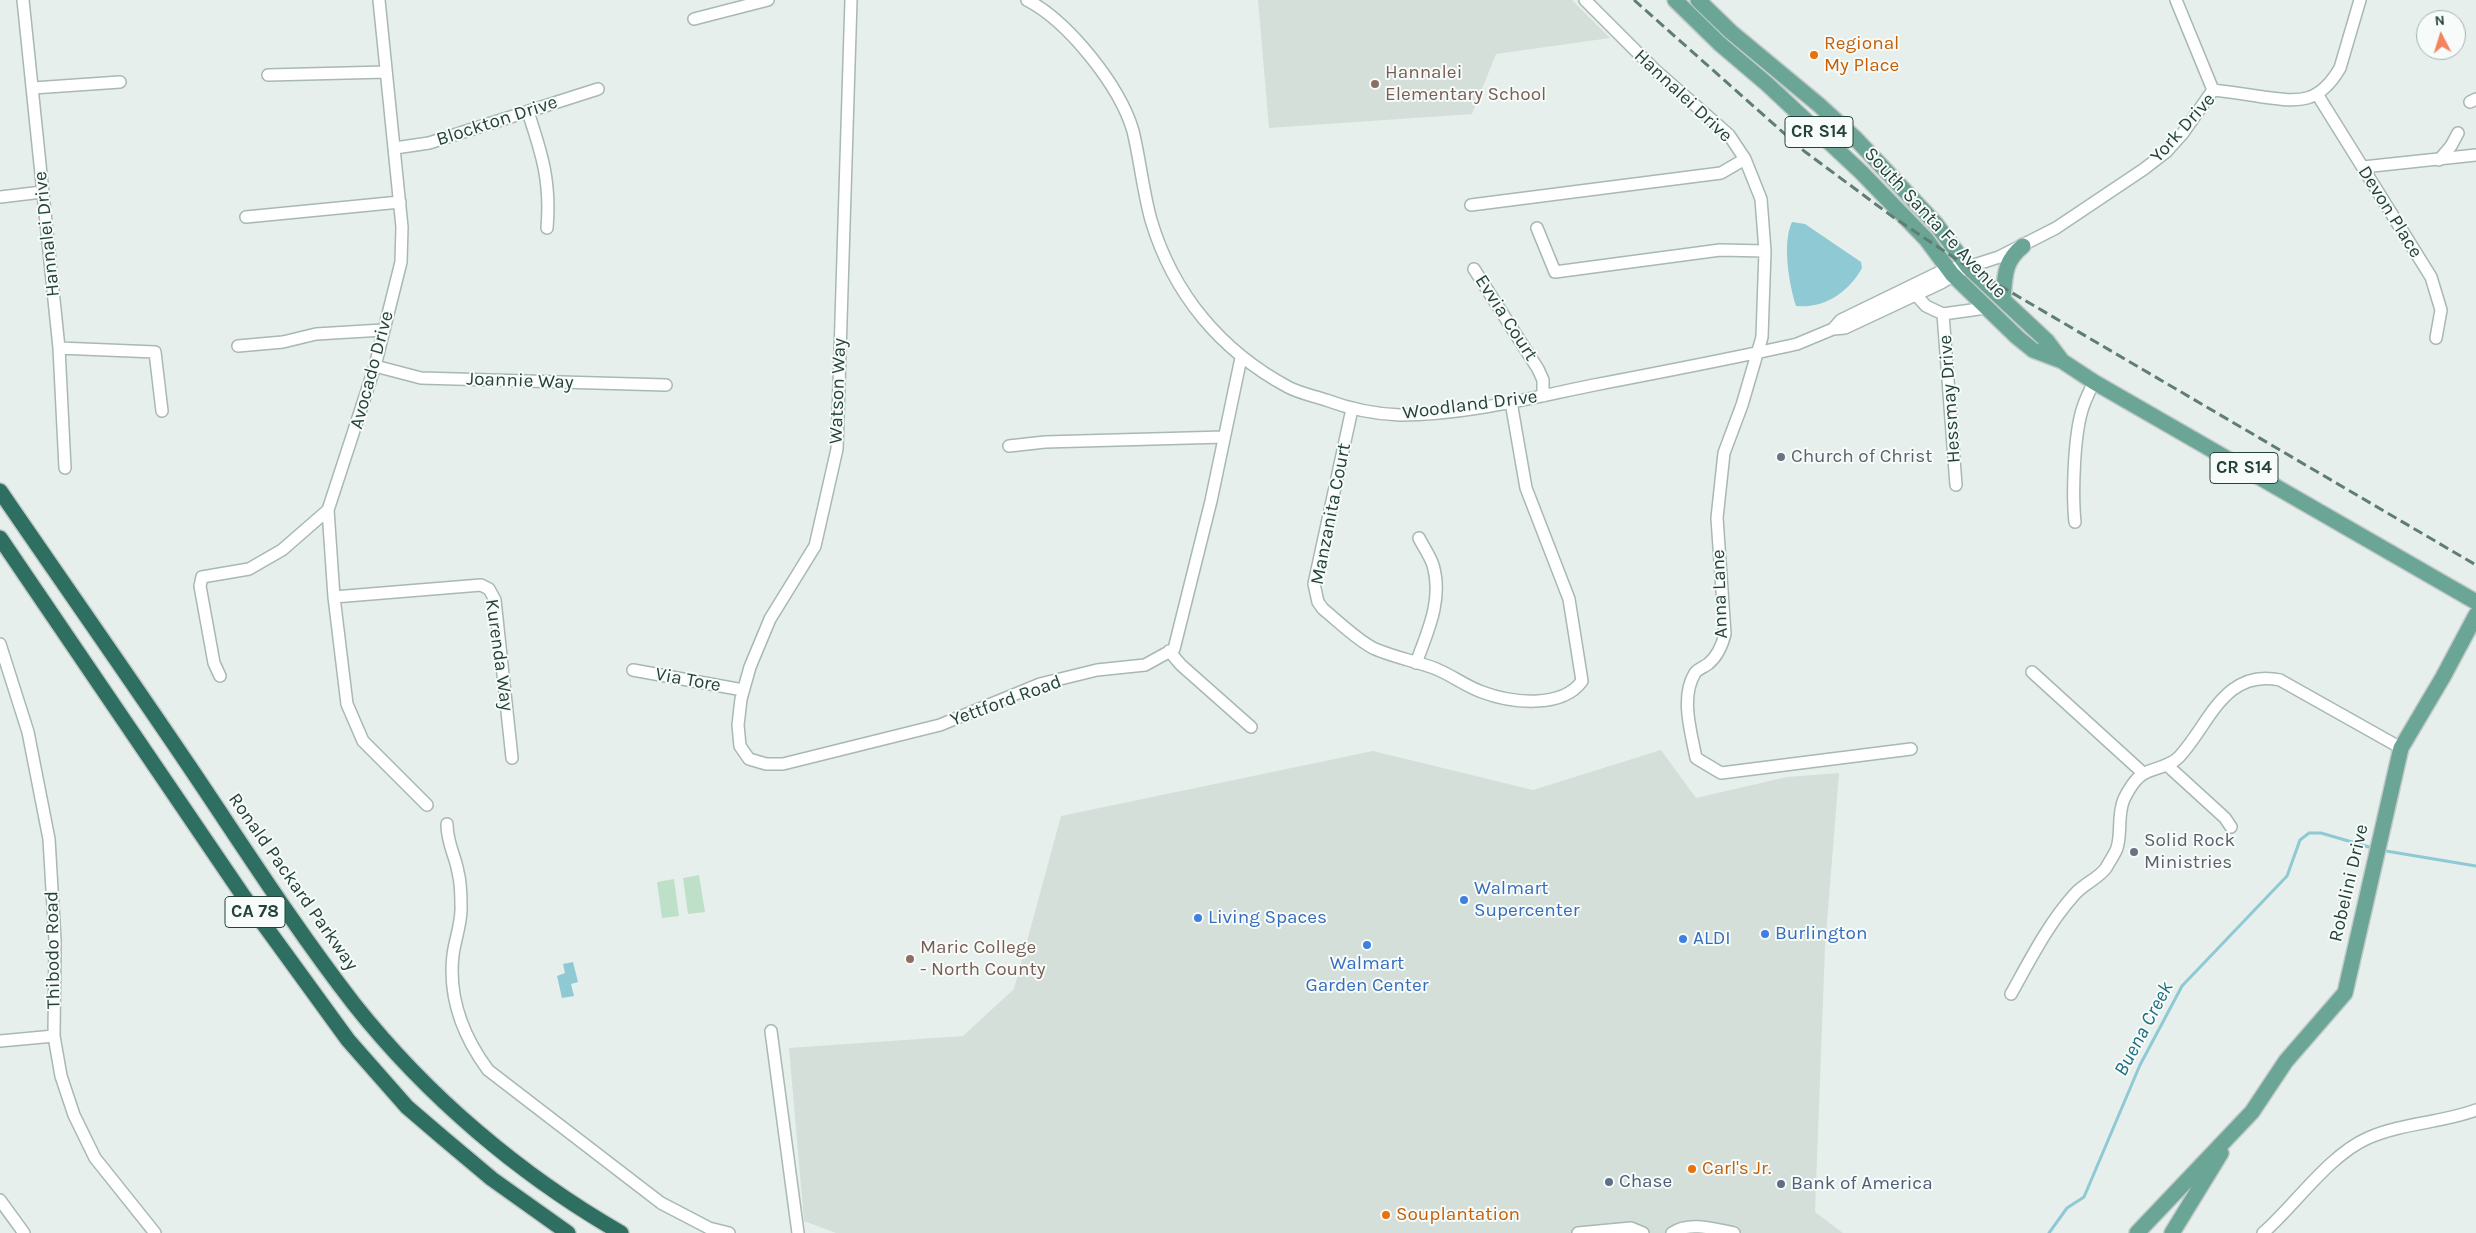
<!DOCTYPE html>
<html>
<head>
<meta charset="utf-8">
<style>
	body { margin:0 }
	#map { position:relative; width:2476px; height:1233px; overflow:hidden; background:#e6efeb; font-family:Karla,sans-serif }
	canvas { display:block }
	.north { position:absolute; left:2416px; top:10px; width:50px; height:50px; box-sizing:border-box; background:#f7fbf9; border:1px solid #a3b1ad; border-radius:50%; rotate:355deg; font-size:14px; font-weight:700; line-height:20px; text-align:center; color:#24423a }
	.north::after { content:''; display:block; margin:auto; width:18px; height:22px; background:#f4845f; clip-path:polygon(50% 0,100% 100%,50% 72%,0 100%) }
</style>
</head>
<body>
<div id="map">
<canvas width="2476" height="1233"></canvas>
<div class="north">N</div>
</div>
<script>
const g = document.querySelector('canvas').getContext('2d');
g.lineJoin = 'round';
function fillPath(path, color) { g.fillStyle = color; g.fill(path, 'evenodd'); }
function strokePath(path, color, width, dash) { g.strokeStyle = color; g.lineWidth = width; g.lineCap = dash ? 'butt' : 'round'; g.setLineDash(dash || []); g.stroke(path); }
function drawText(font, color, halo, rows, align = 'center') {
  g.font = font + ' Karla,sans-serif'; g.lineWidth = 4; g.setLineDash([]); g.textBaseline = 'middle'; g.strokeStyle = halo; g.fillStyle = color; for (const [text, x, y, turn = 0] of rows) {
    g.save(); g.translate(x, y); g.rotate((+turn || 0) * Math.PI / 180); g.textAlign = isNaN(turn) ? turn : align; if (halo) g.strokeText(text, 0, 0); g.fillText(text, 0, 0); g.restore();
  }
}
const built = new Path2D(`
	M1258 0H1572L1610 38 1496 54 1472 114 1269 128Z
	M1661 750 1696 798 1787 777 1839 773 1825 947 1815 1212 1843 1233H836L804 1221 789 1048 963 1036 1014 989 1061 816 1373 751 1533 790Z`);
const green = new Path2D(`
	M699 875 705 912 688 914 683 878Z
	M674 879 679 916 662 918 657 882Z`);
const water = new Path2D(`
	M1792 222 1805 224 1861 262 1862 268C1849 292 1824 309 1796 306 1789 284 1782 243 1792 222Z
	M573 962 578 982 571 984 574 996 562 998 557 976 565 973 563 964Z`);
const stream = new Path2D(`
	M2386 851 2476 866
	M2049 1233 2067 1208 2084 1197 2140 1065 2182 986 2287 876 2300 840 2309 833H2321L2369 847`);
const minor = new Path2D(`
	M23 0 59 348 65 468
	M379 0 402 227 401 262 375 366 328 510 334 597 347 704 363 741 427 805
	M851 0 837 449 815 546 770 619 750 667 741 699 738 725 740 746 749 759 766 764H783L940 725 1040 684 1097 670 1145 665 1174 649 1211 501 1241 358
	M1027 0C1068 21 1120 86 1133 131 1140 160 1143 191 1151 220 1173 294 1221 351 1288 387 1299 393 1314 396 1326 400 1350 409 1374 414 1400 415 1465 415 1531 398 1594 385 1662 372 1730 359 1797 344L1833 329 1845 328 1941 283 1968 267
	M1585 0 1655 70 1729 135 1745 159 1761 199 1765 251 1762 337 1742 405 1724 453 1717 518 1725 634C1722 646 1718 656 1708 664 1704 667 1698 669 1695 673 1680 697 1691 732 1696 758L1721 773 1911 749
	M2176 0 2213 90
	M694 19 768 0
	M268 75 386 72
	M33 88 120 82
	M2213 90C2229 92 2246 94 2263 97 2300 102 2319 104 2340 68L2360 0
	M2317 94 2431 277 2441 310 2436 338
	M2470 102 2476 99
	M528 112C542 154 551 182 547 228
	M395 148 429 143 598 89
	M2439 160 2451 146 2458 133
	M2363 167 2476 155
	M0 197 42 192
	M1471 205 1721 173 1745 159
	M246 217 400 202
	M1537 228 1555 272 1720 250 1765 251
	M1474 269 1538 369 1543 380V396
	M1916 295 1926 306 1943 314
	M1833 329 1841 320 1948 268 1968 267 1999 257 2056 228 2144 169 2166 152 2183 133 2213 90
	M238 346 283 342 316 334 383 330
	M59 348 155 352 162 411
	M375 366 421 378 666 385
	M1352 409 1314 584 1318 602 1323 609C1338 621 1358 641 1375 649 1394 657 1414 661 1434 668 1450 674 1465 686 1482 692 1511 703 1562 709 1582 681L1569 599 1526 488 1511 402
	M1009 446 1045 442 1224 437
	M1956 485 1943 314 1986 308
	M2075 522C2072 493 2074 433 2083 407 2086 398 2090 390 2094 382
	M334 597 481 585 489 589 495 600 512 758
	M0 644 28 732 49 839 55 940 54 1036 61 1076 74 1115 95 1158 155 1233
	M1169 651 1181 665 1251 727
	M1416 663C1428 631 1443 599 1433 565 1430 556 1423 546 1419 538
	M633 670 743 690
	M2032 672 2143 773
	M220 676 214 663 200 586 202 577 249 569 282 550 328 510
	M2168 766 2225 818 2231 827
	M447 824C447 844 455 854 458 872 461 883 461 896 461 906 462 922 455 939 453 955 448 998 463 1036 488 1070L661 1203 709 1228 729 1233
	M2011 994C2030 960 2048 924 2074 895 2083 884 2098 879 2106 868 2109 862 2115 854 2117 848 2122 832 2117 815 2124 799 2128 791 2136 777 2145 773 2157 767 2169 767 2179 757 2209 725 2224 668 2280 680L2401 748
	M771 1031 798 1233
	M0 1041 54 1036
	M0 1200 24 1233
	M1578 1233 1631 1228 1643 1233
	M1672 1233C1689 1221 1715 1229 1734 1233
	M2263 1233C2295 1205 2329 1155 2368 1138 2402 1123 2441 1123 2476 1110`);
const major = new Path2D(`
	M1675 0 1720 44 1767 84 1861 172 1926 239 1952 274 2017 337 2033 350 2062 361 2094 382 2476 602
	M1698 0 1731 32 1819 105 1855 138 1936 224 1968 267 2047 341 2062 361
	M2003 299C2005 276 2004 261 2023 246
	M2137 1233 2252 1112 2286 1061 2345 993 2401 748 2443 677 2476 615
	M2172 1233 2221 1153`);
const highway = new Path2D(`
	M0 491C63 583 127 674 189 766 243 846 295 928 354 1004 427 1096 520 1175 621 1233
	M0 538 244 897 348 1040 407 1107 442 1137 492 1179 568 1233`);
const rail = new Path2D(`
	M1634 0 1804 151 1893 217 1968 267 2476 565`);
const markers = [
	[1814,55,5,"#e8710a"],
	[1375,84,5,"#8d6e63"],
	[1781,457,5,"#6b7280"],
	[2134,852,5,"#6b7280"],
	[1464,900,5,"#3f7fe0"],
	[1198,918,5,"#3f7fe0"],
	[1765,934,5,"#3f7fe0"],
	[1683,939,5,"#3f7fe0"],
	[1367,945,5,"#3f7fe0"],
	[910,959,5,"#8d6e63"],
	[1692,1169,5,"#e8710a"],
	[1609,1182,5,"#5c6f8a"],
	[1781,1184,5,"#5c6f8a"],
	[1386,1215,5,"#e8710a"]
];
const shields = [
	[1819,132,68],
	[2244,468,68],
	[255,912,60]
];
const shieldNames = [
	["CR S14",1819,132],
	["CR S14",2244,468],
	["CA 78",255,912]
];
const foodNames = [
	["Regional",1824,44],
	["My Place",1824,66],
	["Carl's Jr.",1702,1169],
	["Souplantation",1396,1215]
];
const educationNames = [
	["Hannalei",1385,73],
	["Elementary School",1385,95],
	["Maric College",920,948],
	["- North County",920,970]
];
const streetNames = [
	["Hannalei Drive",1683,96,43],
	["Blockton Drive",497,121,-18],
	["York Drive",2183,128,-48],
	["Devon Place",2390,212,58],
	["South Santa Fe Avenue",1935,223,47],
	["Hannalei Drive",47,234,-96],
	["Evvia Court",1506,318,57],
	["Avocado Drive",372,370,-75],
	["Joannie Way",520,381,2],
	["Watson Way",838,391,-88],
	["Hessmay Drive",1950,399,-94],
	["Woodland Drive",1470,405,-7],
	["Manzanita Court",1331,514,-79],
	["Anna Lane",1720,594,-92],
	["Kurenda Way",499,655,82],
	["Via Tore",688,680,10],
	["Yettford Road",1006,701,-20],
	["Ronald Packard Parkway",293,882,55],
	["Robelini Drive",2349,883,-77],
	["Thibodo Road",53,950,-91]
];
const worshipNames = [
	["Church of Christ",1791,457],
	["Solid Rock",2144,841],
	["Ministries",2144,863]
];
const shopNames = [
	["Walmart",1474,889],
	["Supercenter",1474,911],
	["Living Spaces",1208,918],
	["Burlington",1775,934],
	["ALDI",1693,939],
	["Walmart",1367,964,"center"],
	["Garden Center",1367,986,"center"]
];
const serviceNames = [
	["Chase",1619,1182],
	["Bank of America",1791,1184]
];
const waterNames = [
	["Buena Creek",2144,1029,-62]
];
fillPath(built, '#d4dfda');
fillPath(green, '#bfe0c8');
fillPath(water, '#8ec9d4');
strokePath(stream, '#8ec9d4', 3);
strokePath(minor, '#a8b8b2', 14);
strokePath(major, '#c2cac8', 18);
strokePath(highway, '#c2cac8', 18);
strokePath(minor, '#fff', 11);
strokePath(major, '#6aa596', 15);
strokePath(highway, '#2f6f62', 15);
strokePath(rail, '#5f7d75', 3, [10, 5]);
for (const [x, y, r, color] of markers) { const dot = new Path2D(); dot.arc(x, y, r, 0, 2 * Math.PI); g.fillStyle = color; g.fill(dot); strokePath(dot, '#f7fbf9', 2); }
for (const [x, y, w] of shields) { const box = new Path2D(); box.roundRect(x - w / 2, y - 15.5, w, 31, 4); g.fillStyle = '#f7fbf9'; g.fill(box); strokePath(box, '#24423a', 1); }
drawText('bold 18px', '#24423a', null, shieldNames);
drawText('19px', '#c56008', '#f7fbf9', foodNames, 'left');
drawText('19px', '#785e54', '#f7fbf9', educationNames, 'left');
drawText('19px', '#24423a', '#f7fbf9', streetNames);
drawText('19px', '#5b616d', '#f7fbf9', worshipNames, 'left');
drawText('19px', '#366cbe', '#f7fbf9', shopNames, 'left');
drawText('19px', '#4e5e75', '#f7fbf9', serviceNames, 'left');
drawText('italic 20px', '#1c6f80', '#f7fbf9', waterNames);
</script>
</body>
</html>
